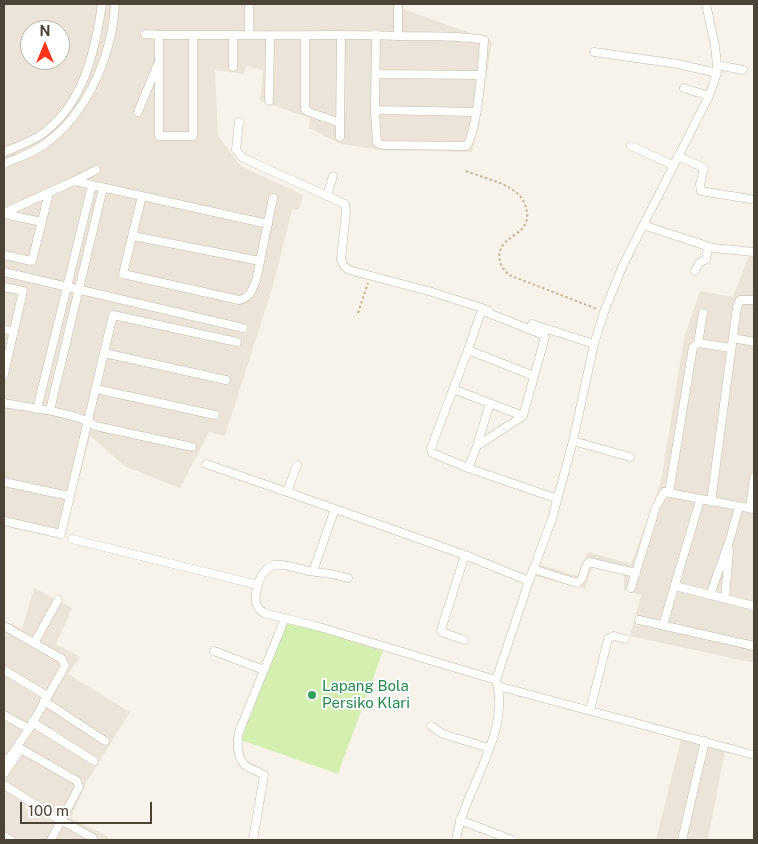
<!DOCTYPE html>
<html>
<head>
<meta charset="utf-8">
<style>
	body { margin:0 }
	#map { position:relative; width:758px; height:844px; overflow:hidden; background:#f7f3ea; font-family:"Public Sans",sans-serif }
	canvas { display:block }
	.frame { position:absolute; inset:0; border:5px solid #4c4337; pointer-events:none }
	.north { position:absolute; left:20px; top:20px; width:50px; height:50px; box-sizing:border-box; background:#fff; border:1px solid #b7b4af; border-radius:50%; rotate:0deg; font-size:14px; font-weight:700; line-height:20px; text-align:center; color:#4c4337 }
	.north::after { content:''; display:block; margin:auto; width:18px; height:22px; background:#ff3419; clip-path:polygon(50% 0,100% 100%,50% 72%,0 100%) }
	.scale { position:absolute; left:20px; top:802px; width:132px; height:22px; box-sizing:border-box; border:2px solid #4c4337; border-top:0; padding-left:6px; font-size:15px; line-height:18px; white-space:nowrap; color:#4c4337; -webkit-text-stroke:4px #fff; paint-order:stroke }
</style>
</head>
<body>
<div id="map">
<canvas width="758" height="844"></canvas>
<div class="frame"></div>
<div class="north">N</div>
<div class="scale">100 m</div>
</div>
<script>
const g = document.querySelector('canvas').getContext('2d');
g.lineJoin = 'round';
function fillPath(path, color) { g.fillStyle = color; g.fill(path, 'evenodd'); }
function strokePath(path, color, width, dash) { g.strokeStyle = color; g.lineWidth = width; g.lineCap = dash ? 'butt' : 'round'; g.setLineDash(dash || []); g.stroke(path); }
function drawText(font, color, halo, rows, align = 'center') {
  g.font = font + ' "Public Sans",sans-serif'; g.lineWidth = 4; g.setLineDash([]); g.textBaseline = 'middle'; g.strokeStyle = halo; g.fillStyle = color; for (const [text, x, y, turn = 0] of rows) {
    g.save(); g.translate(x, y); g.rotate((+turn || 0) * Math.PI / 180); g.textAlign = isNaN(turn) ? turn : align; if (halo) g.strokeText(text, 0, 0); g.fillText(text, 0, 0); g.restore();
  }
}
const residential = new Path2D(`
	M4 4H405L403 9 492 41 479 125 472 152 380 150 341 144 309 128 310 118 260 101 263 70 247 66 243 74 215 70 218 136 241 166 303 195 299 209 292 210 274 282 225 436 209 432 180 488 126 467 90 436 64 537 4 525ZM30 30H60V60H30Z
	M749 256 754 257V663L630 636 641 595 624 590V574L592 567 585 589 534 576 538 564 577 576 588 552 631 564 661 482 684 338 700 291 733 297Z
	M34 588 72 608 56 644 80 657 68 674 130 712 87 781 71 818 109 837 107 840H4V621L22 629Z
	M681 739 725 750 708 840H656Z`);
const green = new Path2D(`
	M287 621 383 651 338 774 241 740Z`);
const path = new Path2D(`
	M466 171C481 177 500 181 513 190 526 198 533 218 521 230 518 233 512 236 509 239 495 250 497 264 509 275L597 309
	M358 313 368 283`);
const minor = new Path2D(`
	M249 4V35
	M398 4V36
	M145 34 159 35
	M193 35V136H159V35H233
	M305 36V109L309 112 340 123
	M594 52 678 64 717 73
	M717 65 743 70
	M233 67V35C289 36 344 34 399 36 428 37 456 35 484 40 483 59 477 136 466 146L383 145 377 143 375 110 376 34
	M376 74 482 75
	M684 88 709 96
	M269 101 270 35
	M375 110 476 112
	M138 112 157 66
	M239 122 236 150 243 158 345 204 346 212 341 259 344 266 349 270 432 292 488 310
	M340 137 341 36
	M631 146 673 165
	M4 152C16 147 28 143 39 136 83 107 95 52 102 4
	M678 156 704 168 700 185 701 191 750 199
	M4 164C17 158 33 153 45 144 88 113 112 55 115 4
	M74 181 96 170
	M327 195 333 176
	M142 196 123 274 239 300C250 298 252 290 256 281L273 198
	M4 213 74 181 268 224
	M4 214 42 222
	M643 225 713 248 754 252
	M133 236 260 261
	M4 255 32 261 49 193
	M695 271 699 263 706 259 708 247
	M4 272 243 328
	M4 287 23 291 4 374
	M532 324 594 344
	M4 329 14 332
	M733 338 754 342
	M698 343 703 313
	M468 350 534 376
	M104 353 226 380
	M96 389 215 415
	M453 389 523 416
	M4 403C29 408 77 412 96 426L192 447
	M37 409 92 185
	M50 410 103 188
	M573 441 630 457
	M477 446 490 403
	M206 464 287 492
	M297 465 287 492 465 555 529 581
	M468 468 477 446 523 416 545 337 544 335 483 311 480 315 468 350 431 448 432 453 468 468 558 499
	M4 482 69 496
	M669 493 693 347 698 343 731 348
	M711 502 737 307 740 300H754
	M750 509 754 477
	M4 521 61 534 113 315 237 342
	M72 539 258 585
	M533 569 577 583C586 579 582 568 589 562L636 573
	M313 571 335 509
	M348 578C335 574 322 573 309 571 299 569 284 563 274 565 262 568 258 582 256 593 255 602 256 608 264 613L316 626 496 680
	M675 586 754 606
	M631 588 656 507 664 492 754 509
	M710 595 730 539 739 507
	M725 598 729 551
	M639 620 754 646
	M663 625 700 500
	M4 626 62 659 65 666 29 729 7 761 4 759
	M464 640 442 632 441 630 465 555
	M34 643 58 600
	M214 651 264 670
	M4 670 47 696
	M498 686 754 755
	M44 701 105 741
	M590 710 608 639 614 636 625 639
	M4 715 29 729
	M32 722 94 761
	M431 726 443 734 489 748
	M4 774 21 749 77 781 79 787 51 840
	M4 785 62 821 93 838 94 840
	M460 820 512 840
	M4 836 11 840
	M253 840 264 775C258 771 250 769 245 765 236 756 237 743 239 732L285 618
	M456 840C464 789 512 732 496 680L529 581 552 519 573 441 594 344 604 312 623 265 709 96 717 73V65L715 46 706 4
	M682 840 705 741`);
const markers = [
	[312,695,5,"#2e9e5b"]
];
const leisureNames = [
	["Lapang Bola",322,686],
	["Persiko Klari",322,703]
];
fillPath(residential, '#ebe4d8');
fillPath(green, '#d4efaf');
strokePath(minor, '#c4baab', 9);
strokePath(path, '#c7b69b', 2, [2.5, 2.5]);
strokePath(minor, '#fff', 8);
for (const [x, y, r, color] of markers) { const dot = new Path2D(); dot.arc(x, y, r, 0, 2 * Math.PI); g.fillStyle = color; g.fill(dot); strokePath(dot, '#fff', 2); }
drawText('15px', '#27864d', '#fff', leisureNames, 'left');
</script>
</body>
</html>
